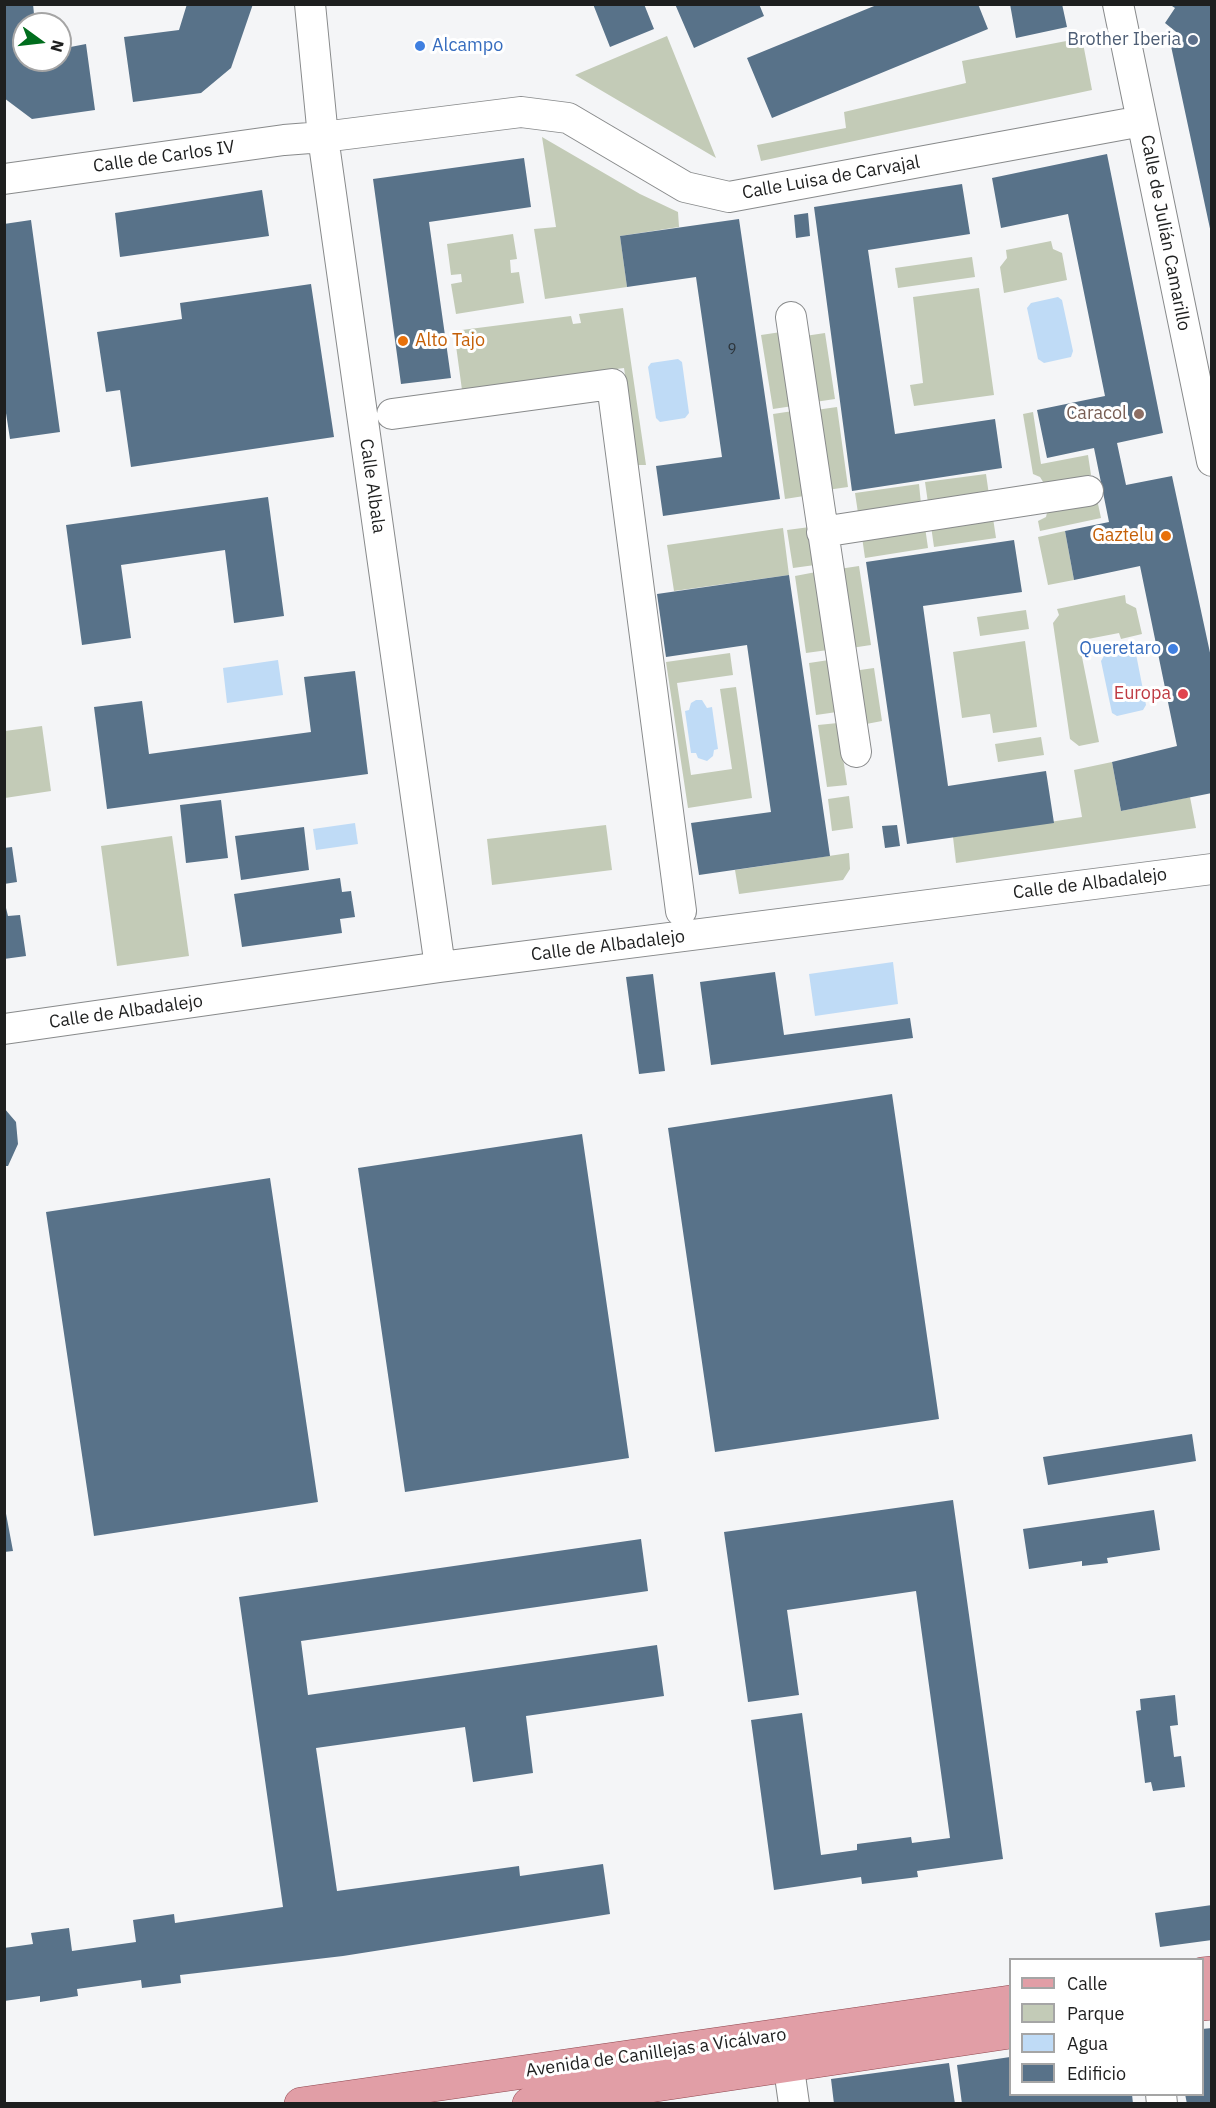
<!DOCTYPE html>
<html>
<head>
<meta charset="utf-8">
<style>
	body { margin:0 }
	#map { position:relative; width:1216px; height:2108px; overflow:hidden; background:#f4f5f7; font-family:"IBM Plex Sans",sans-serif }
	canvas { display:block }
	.frame { position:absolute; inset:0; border:6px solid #1e1f1f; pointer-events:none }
	.legend { position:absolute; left:1009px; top:1958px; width:195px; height:138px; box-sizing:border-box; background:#fff; border:2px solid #a5a5a5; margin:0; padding:8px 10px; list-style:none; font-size:18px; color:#1e1f1f }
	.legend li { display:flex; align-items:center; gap:12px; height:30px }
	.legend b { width:30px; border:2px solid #a5a5a5 }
	.north { position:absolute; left:12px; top:12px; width:60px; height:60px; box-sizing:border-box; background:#fff; border:2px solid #a5a5a5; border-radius:50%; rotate:105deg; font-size:16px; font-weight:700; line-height:24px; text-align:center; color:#1e1f1f }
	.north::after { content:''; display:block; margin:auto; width:21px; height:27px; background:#006d1d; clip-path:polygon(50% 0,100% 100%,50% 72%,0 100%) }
</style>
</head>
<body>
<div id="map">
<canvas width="1216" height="2108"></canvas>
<div class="frame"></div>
<ul class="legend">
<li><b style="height:8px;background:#e19ea6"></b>Calle</li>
<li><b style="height:16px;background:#c3cbb7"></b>Parque</li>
<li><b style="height:16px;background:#bfdbf6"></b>Agua</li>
<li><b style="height:16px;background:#587289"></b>Edificio</li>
</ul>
<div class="north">N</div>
</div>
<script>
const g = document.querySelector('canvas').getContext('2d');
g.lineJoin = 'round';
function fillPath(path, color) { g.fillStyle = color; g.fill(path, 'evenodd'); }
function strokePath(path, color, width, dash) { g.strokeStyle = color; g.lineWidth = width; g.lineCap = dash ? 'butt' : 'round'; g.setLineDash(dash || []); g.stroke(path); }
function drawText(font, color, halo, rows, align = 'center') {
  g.font = font + ' "IBM Plex Sans",sans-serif'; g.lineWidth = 6; g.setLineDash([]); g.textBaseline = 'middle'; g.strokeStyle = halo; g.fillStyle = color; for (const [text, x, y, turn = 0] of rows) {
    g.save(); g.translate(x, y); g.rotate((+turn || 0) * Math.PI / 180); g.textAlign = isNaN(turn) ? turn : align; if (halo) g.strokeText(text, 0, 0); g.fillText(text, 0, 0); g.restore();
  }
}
const green = new Path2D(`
	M667 36 716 158 575 75Z
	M1082 38 1092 90 761 161 757 145 846 128 844 112 966 83 962 61Z
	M542 137 640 194 678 212 679 227 620 236 627 287 545 299 534 229 556 227Z
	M513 234 517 259 510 260 511 273 519 272 524 303 456 314 451 284 462 282 461 274 451 275 447 244Z
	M1051 241 1053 249 1062 253 1067 280 1004 293 1000 267 1007 258 1006 250Z
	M972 257 975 277 898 288 895 268Z
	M979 288 994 395 914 406 910 385 923 383 913 297Z
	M623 308 646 465H638L624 368 462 390 454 331 571 316 573 324 581 323 579 314Z
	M781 332 793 406 773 409 761 335Z
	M825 333 835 399 815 402 805 336Z
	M837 407 848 487 827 490 816 410Z
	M793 411 804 496 785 499 773 414Z
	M1033 412 1041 464 1088 455 1091 475 1045 485 1040 477 1033 474 1023 414Z
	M986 474 989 495 928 503 925 482Z
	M919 484 921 504 858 513 855 493Z
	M1097 499 1101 518 1040 531 1038 521 1046 517 1048 508Z
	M993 518 996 538 934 547 931 526Z
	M810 527 815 565 793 568 787 530Z
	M925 527 928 548 865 558 862 537Z
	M783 528 789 575 674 591 667 545Z
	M1065 531 1074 580 1048 585 1038 537Z
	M859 566 871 645 851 648 839 569Z
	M816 572 828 650 806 653 795 576Z
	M1125 595 1126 603 1136 608 1142 634 1121 639 1119 633 1088 639 1089 645 1080 647 1099 742 1079 746 1070 739 1053 623 1059 615 1057 609Z
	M1026 610 1029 629 980 636 977 617Z
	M1025 641 1037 727 993 733 990 714 962 718 953 652Z
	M730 653 733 675 677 683 691 775 732 769 720 689 736 687 752 798 688 808 666 662Z
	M829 660 837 712 816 715 809 663Z
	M874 668 882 721 861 725 853 671Z
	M838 723 847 785 827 787 818 725Z
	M42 726 51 791 5 798V731Z
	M1041 737 1044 755 998 762 995 744Z
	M1112 762 1121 811 1190 797 1196 828 956 863 953 837 1082 817 1074 770Z
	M849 796 853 828 832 831 828 799Z
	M606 825 612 870 492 885 487 839Z
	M172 836 189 956 117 966 101 846Z
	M849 853 850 869 843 880 739 894 735 870Z`);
const water = new Path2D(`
	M1058 297 1062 300 1073 351 1071 357 1044 363 1038 359 1027 308 1031 303Z
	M678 359 682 362 689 413 685 418 660 422 656 418 648 367 651 363Z
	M1131 651 1136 654 1146 705 1143 710 1117 716 1112 713 1101 661 1104 656Z
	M278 660 283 695 227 703 223 668Z
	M696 700H702L707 708 712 707 718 749 714 750 713 756 707 761 698 758 696 753H691L685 711 689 710 691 703Z
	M355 823 358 844 316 850 313 829Z
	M893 962 898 1004 815 1016 809 974Z`);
const building = new Path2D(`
	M4 4H33L35 24H24V60H60V49L86 44 95 110 32 119 4 98Z
	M187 4H253L231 68 201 93 133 102 124 37 179 30Z
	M593 4H644L654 29 610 47Z
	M675 4H759L764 16 694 48Z
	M879 4H978L988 29 772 118 747 58Z
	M1010 4H1062L1067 27 1016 38Z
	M1169 4H1212V238L1171 46 1180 35 1165 23 1175 8Z
	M1107 154 1163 433 1117 443 1126 485 1172 476 1212 662V793L1121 811 1112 762 1177 746 1140 566 1074 580 1065 531 1109 522 1094 448 1047 458 1037 410 1105 396 1068 214 1001 228 992 178Z
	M524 158 531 207 429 222 451 378 401 384 373 179Z
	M962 184 970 234 868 250 895 434 995 419 1002 468 852 491 814 207Z
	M262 190 269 236 120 257 115 213Z
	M808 213 810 236 796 238 794 215Z
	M739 219 780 499 663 516 656 466 722 457 697 284 696 277 627 287 620 236Z
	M31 220 60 432 10 439 4 400V224Z
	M311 284 334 437 131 467 120 390 106 392 97 332 182 319 180 303Z
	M268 497 284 616 234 623 225 550 121 565 131 638 82 645 66 525Z
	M1014 540 1022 592 923 606 948 786 1046 771 1054 823 907 844 866 562Z
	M789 575 830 856 699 875 691 823 771 812 747 645 666 657 657 594Z
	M355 671 368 774 107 809 94 707 142 701 149 754 311 732 304 677Z
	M221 800 228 858 186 863 180 805Z
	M897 825 900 846 885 848 882 826Z
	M304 827 309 870 241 880 235 836Z
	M12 847 17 882 4 884V848Z
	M340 878 342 892 351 891 355 917 340 919 342 933 242 947 234 894Z
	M4 900 8 916 20 915 26 956 4 959Z
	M775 972 784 1035 910 1018 913 1038 711 1065 700 982Z
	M653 974 665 1071 639 1074 626 977Z
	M892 1094 939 1419 715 1452 668 1128Z
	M4 1108 16 1122 18 1144 8 1166H4Z
	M582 1134 629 1458 405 1492 358 1168Z
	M270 1178 318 1502 94 1536 46 1212Z
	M1192 1434 1196 1461 1048 1485 1043 1457Z
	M953 1500 1003 1859 917 1871 918 1877 862 1884 861 1877 774 1890 751 1720 802 1713 821 1855 857 1850V1844L911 1837 912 1843 950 1838 916 1591 787 1610 799 1695 748 1702 724 1532Z
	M4 1503 13 1551 4 1552Z
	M1154 1510 1160 1550 1107 1558 1108 1563 1082 1566V1561L1029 1569 1023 1529Z
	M641 1539 648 1591 301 1641 308 1695 657 1645 664 1696 526 1716 533 1773 473 1782 465 1727 316 1748 337 1891 519 1866 520 1876 603 1864 610 1914 343 1956 180 1975 181 1983 142 1988 141 1980 77 1989 78 1996 40 2002V1996L4 2001V1948L33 1944 31 1933 69 1928 72 1951 136 1942 133 1920 174 1914 175 1923 283 1907 239 1597Z
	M1175 1695 1178 1725 1170 1726 1174 1757 1181 1756 1185 1787 1153 1791 1151 1782 1145 1783 1136 1711 1141 1710 1140 1699Z
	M1212 1905V1940L1160 1947 1155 1913Z
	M1212 2028V2104H1187L1185 2094H1202V2029Z
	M1010 2057V2094H1132L1133 2104H962L957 2065Z
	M949 2063 955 2104H834L831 2079Z`);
const street = new Path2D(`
	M310 4 323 137 440 967
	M1118 4 1212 461
	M4 179 284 140 323 137 521 112 568 118 685 187 729 197 1142 121
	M791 317 856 752
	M392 414 612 384 681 911
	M822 532 1088 491
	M4 1029 440 967 1212 869
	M785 2040 794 2104
	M1161 2094 1162 2104`);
const primary = new Path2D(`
	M1202 1974 1212 1973
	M1202 2004 1212 2003
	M301 2104 1010 2002
	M529 2104 1010 2032`);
const markers = [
	[1193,40,6,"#5c6f8a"],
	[420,46,6,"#3f7fe0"],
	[403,341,6,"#e8710a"],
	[1139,414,6,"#8d6e63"],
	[1166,536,6,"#e8710a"],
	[1173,649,6,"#3f7fe0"],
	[1183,694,6,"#e0444e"]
];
const numberNames = [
	["9",732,350]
];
const serviceNames = [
	["Brother Iberia",1181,40]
];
const shopNames = [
	["Alcampo",432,46],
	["Queretaro",1161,649,"right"]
];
const streetNames = [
	["Calle de Carlos IV",164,157,-8],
	["Calle Luisa de Carvajal",831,178,-10],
	["Calle de Julián Camarillo",1165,233,79],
	["Calle Albala",372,486,82],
	["Calle de Albadalejo",1090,884,-7],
	["Calle de Albadalejo",608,946,-7],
	["Calle de Albadalejo",126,1012,-8],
	["Avenida de Canillejas a Vicálvaro",656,2053,-8]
];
const foodNames = [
	["Alto Tajo",415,341],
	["Gaztelu",1154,536,"right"]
];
const educationNames = [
	["Caracol",1127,414]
];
const healthNames = [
	["Europa",1171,694]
];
fillPath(green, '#c3cbb7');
fillPath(water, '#bfdbf6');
fillPath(building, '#587289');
strokePath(street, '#888a8b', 32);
strokePath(primary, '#904850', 34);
strokePath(street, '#fff', 30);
strokePath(primary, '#e19ea6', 33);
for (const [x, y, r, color] of markers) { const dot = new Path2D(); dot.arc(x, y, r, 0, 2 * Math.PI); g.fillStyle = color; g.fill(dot); strokePath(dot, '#fff', 2); }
drawText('15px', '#2c343a', null, numberNames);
drawText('18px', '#4e5e75', '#fff', serviceNames, 'right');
drawText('18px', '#366cbe', '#fff', shopNames, 'left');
drawText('18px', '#1e1f1f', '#fff', streetNames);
drawText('18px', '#c56008', '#fff', foodNames, 'left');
drawText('18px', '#785e54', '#fff', educationNames, 'right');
drawText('18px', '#be3a42', '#fff', healthNames, 'right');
</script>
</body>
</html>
